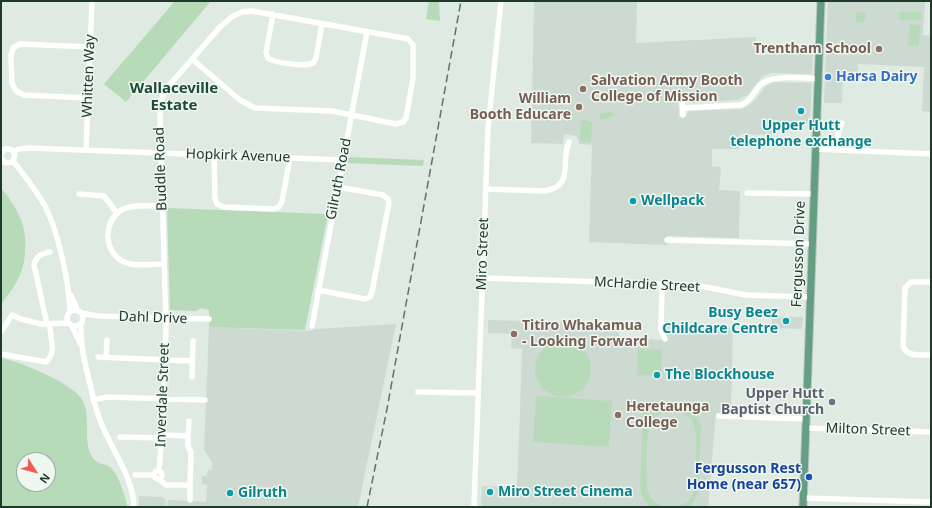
<!DOCTYPE html>
<html>
<head>
<meta charset="utf-8">
<style>
	body { margin:0 }
	#map { position:relative; width:932px; height:508px; overflow:hidden; background:#dfeae2; font-family:"Noto Sans",sans-serif }
	canvas { display:block }
	.frame { position:absolute; inset:0; border:2px solid #20392d; pointer-events:none }
	.north { position:absolute; left:16px; top:452px; width:40px; height:40px; box-sizing:border-box; background:#eff7f1; border:1px solid #9caba3; border-radius:50%; rotate:126deg; font-size:11px; font-weight:700; line-height:16px; text-align:center; color:#20392d }
	.north::after { content:''; display:block; margin:auto; width:14px; height:18px; background:#f05b57; clip-path:polygon(50% 0,100% 100%,50% 72%,0 100%) }
</style>
</head>
<body>
<div id="map">
<canvas width="932" height="508"></canvas>
<div class="frame"></div>
<div class="north">N</div>
</div>
<script>
const g = document.querySelector('canvas').getContext('2d');
g.lineJoin = 'round';
function fillPath(path, color) { g.fillStyle = color; g.fill(path, 'evenodd'); }
function strokePath(path, color, width, dash) { g.strokeStyle = color; g.lineWidth = width; g.lineCap = dash ? 'butt' : 'round'; g.setLineDash(dash || []); g.stroke(path); }
function drawText(font, color, halo, rows, align = 'center') {
  g.font = font + ' "Noto Sans",sans-serif'; g.lineWidth = 3; g.setLineDash([]); g.textBaseline = 'middle'; g.strokeStyle = halo; g.fillStyle = color; for (const [text, x, y, turn = 0] of rows) {
    g.save(); g.translate(x, y); g.rotate((+turn || 0) * Math.PI / 180); g.textAlign = isNaN(turn) ? turn : align; if (halo) g.strokeText(text, 0, 0); g.fillText(text, 0, 0); g.restore();
  }
}
const built = new Path2D(`
	M534 1H637L636 43 756 37 757 55 813 52 812 74 771 73 762 77 748 95 737 100 692 103 688 100 687 97H678L679 117H685L688 112 690 111 742 109 749 105 756 99 765 87 773 82 812 83 810 123 775 122 774 135 740 134 739 149H712V166L721 167 719 190 740 191 739 238 667 236V245L589 242 592 145 579 144V141L576 136 564 134 563 144 531 143Z
	M828 1H925L923 35 931 36V112L922 111 924 67 858 64V74H843L842 103H824Z
	M772 316 803 317 802 329 772 328Z
	M488 320 619 323V338L666 340 667 326 733 328 731 413H716L708 507H481L482 486 517 487 520 413 522 349 511 348 512 334 488 333Z
	M396 324 358 507H167L168 500 206 502 207 485 202 484V476H207L208 470H212V462L204 450 209 327 308 331 316 329Z
	M139 496 162 497 166 500 165 507H139Z`);
const green = new Path2D(`
	M175 1H211L126 102 104 84Z
	M429 1H439L440 21 426 19Z
	M856 12 866 13V20L861 23 856 22Z
	M900 12H921V20H900Z
	M910 24 920 25 919 46 908 45Z
	M610 112 614 113 615 115 601 120 599 119 601 113Z
	M581 119 592 122 591 142H580Z
	M348 157 424 160 423 166 347 163Z
	M1 188C9 197 21 215 23 226 26 238 26 255 23 266 19 281 10 293 1 304Z
	M167 208 328 214 305 330 209 327V310L201 308 196 311 170 310Z
	M535 369a28 28 0 1 1 56 0a28 28 0 1 1-56 0Z
	M638 349 662 350 661 376 637 375Z
	M1 358C19 361 75 384 83 401 91 418 83 439 91 455 97 466 104 462 111 468 120 476 124 496 128 507H1ZM24 460H48V484H24Z
	M536 396 612 401 609 447 533 442Z
	M673 404C687 406 697 413 701 427L698 492 694 501 689 507H676C684 505 689 501 693 494 696 487 698 432 694 425 690 416 682 411 672 411 663 411 654 416 650 425 646 433 645 486 649 494 652 501 658 505 665 507H650L642 496 640 487 643 409 649 408V415L660 407Z`);
const minor = new Path2D(`
	M273 14 266 53 268 58C274 63 306 67 313 63L316 58 322 24
	M88 98 24 95 16 91 12 83 11 55 13 48 20 44 90 47
	M682 100 683 115
	M683 108 741 105C751 101 753 93 760 85 771 74 803 78 818 79
	M815 149 931 154
	M838 149V132L842 123
	M86 150 92 1
	M14 151 19 149 29 148 343 160
	M1 153 5 149C10 148 14 150 15 155L13 161C8 164 4 163 1 158
	M214 155 215 198 217 204 223 207 273 209 279 207 282 201 290 158
	M13 161C25 176 37 191 46 208 59 235 69 282 70 312
	M486 189 545 191C575 186 560 161 569 142
	M747 193 814 194
	M79 194 104 196 117 213
	M162 206C150 206 134 204 123 209 100 222 104 258 130 264 140 266 153 264 164 264
	M667 240 812 244
	M483 278 695 285 746 295 810 297
	M931 282H911L905 288 903 346C906 357 921 355 931 355
	M662 284 661 330 665 339
	M318 290 365 299 370 297 372 292 389 203 388 199 383 195 338 187
	M71 295 78 311
	M67 318a8 8 0 1 1 16 0a8 8 0 1 1-16 0Z
	M81 313 98 316 209 319
	M47 324 34 265C37 255 41 254 50 252
	M81 324C80 344 85 364 90 384 93 398 96 412 102 425 113 452 133 477 134 507
	M72 326 80 343
	M312 326 367 32
	M1 332 12 315 21 319 41 324 69 323
	M1 354 46 362C58 351 49 338 50 324
	M98 357 192 361
	M106 357 107 340
	M192 377 193 341
	M418 392 478 393
	M93 400 107 397 205 400
	M719 416 806 419
	M806 428 931 432
	M188 436 189 421
	M120 437 162 438
	M154 475a4 4 0 1 1 8 0a4 4 0 1 1-8 0Z
	M159 471 162 435 166 327 160 113C160 104 161 97 166 89L220 27 233 16 242 12 252 11 408 39 413 45V78L406 118 403 122 396 124 332 111 255 108 240 100 192 59
	M135 475H154
	M159 479 166 485H190L191 452 188 446V436L162 435
	M803 498 931 502
	M190 500V485
	M474 507 488 128 501 1`);
const major = new Path2D(`
	M803 507 821 1`);
const rail = new Path2D(`
	M367 507 387 409 461 1`);
const markers = [
	[879,49,4,"#8d6e63"],
	[828,77,4,"#3f7fe0"],
	[583,89,4,"#8d6e63"],
	[579,107,4,"#8d6e63"],
	[801,111,4,"#0f9aa8"],
	[633,201,4,"#0f9aa8"],
	[786,321,4,"#0f9aa8"],
	[514,334,4,"#8d6e63"],
	[657,375,4,"#0f9aa8"],
	[832,402,4,"#6b7280"],
	[618,415,4,"#8d6e63"],
	[809,477,4,"#1a4fb4"],
	[490,492,4,"#0f9aa8"],
	[230,493,4,"#0f9aa8"]
];
const educationNames = [
	["Trentham School",871,49,"right"],
	["Salvation Army Booth",591,81],
	["College of Mission",591,97],
	["William",571,99,"right"],
	["Booth Educare",571,115,"right"],
	["Titiro Whakamua",522,326],
	["- Looking Forward",522,342],
	["Heretaunga",626,407],
	["College",626,423]
];
const streetNames = [
	["Whitten Way",89,76,-88],
	["Hopkirk Avenue",238,156,2],
	["Buddle Road",161,169,-92],
	["Gilruth Road",339,179,-79],
	["Miro Street",483,254,-88],
	["Fergusson Drive",799,254,-88],
	["McHardie Street",647,285,3],
	["Dahl Drive",153,318,2],
	["Inverdale Street",163,395,-88],
	["Milton Street",868,430,2]
];
const shopNames = [
	["Harsa Dairy",836,77]
];
const cultureNames = [
	["Upper Hutt",801,126,"center"],
	["telephone exchange",801,142,"center"],
	["Wellpack",641,201],
	["Busy Beez",778,313,"right"],
	["Childcare Centre",778,329,"right"],
	["The Blockhouse",665,375],
	["Miro Street Cinema",498,492],
	["Gilruth",238,493]
];
const worshipNames = [
	["Upper Hutt",824,394],
	["Baptist Church",824,410]
];
const transitNames = [
	["Fergusson Rest",801,469],
	["Home (near 657)",801,485]
];
const neighbourhoodNames = [
	["Wallaceville",174,89],
	["Estate",174,106]
];
fillPath(built, '#cddad1');
fillPath(green, '#b7dbb9');
strokePath(major, '#bcc4c0', 9);
strokePath(minor, '#fff', 5.5);
strokePath(major, '#649f83', 7);
strokePath(rail, '#5a7568', 1.5, [8, 4]);
for (const [x, y, r, color] of markers) { const dot = new Path2D(); dot.arc(x, y, r, 0, 2 * Math.PI); g.fillStyle = color; g.fill(dot); strokePath(dot, '#eff7f1', 1.5); }
drawText('bold 14px', '#785e54', '#eff7f1', educationNames, 'left');
drawText('14px', '#20392d', '#eff7f1', streetNames);
drawText('bold 14px', '#366cbe', '#eff7f1', shopNames, 'left');
drawText('bold 14px', '#0d838f', '#eff7f1', cultureNames, 'left');
drawText('bold 14px', '#5b616d', '#eff7f1', worshipNames, 'right');
drawText('bold 14px', '#164399', '#eff7f1', transitNames, 'right');
drawText('bold 15px', '#1d4b35', '#eff7f1', neighbourhoodNames);
</script>
</body>
</html>
